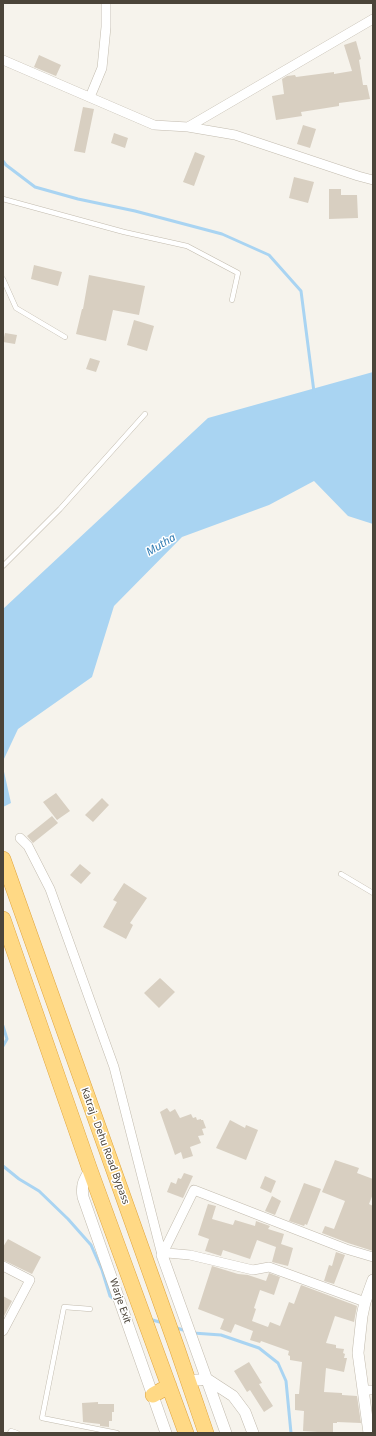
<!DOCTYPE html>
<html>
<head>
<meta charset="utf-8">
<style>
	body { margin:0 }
	#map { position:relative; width:376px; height:1436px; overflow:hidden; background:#f6f3ec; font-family:"Noto Sans",sans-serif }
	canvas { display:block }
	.frame { position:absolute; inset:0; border:4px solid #4b4439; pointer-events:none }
</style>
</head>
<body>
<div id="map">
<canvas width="376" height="1436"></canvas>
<div class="frame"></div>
</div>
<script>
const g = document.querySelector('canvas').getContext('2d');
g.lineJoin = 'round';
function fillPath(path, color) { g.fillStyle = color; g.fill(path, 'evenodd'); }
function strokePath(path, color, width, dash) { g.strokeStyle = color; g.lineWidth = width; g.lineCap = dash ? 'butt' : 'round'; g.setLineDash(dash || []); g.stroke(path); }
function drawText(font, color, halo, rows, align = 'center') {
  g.font = font + ' "Noto Sans",sans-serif'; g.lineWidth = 3; g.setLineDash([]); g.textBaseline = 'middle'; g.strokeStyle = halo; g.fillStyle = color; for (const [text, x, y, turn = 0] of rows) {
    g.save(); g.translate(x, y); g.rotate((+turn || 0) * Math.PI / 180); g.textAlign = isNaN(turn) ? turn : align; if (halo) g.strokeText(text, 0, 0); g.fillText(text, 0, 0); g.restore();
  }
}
const water = new Path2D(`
	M373 372V524L348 516 314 481 269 505 182 537 114 606 92 677 18 729 3 761V609L208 418Z
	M3 767 11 803 3 807Z`);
const stream = new Path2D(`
	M3 161 6 165 35 187 78 199 135 211 222 234 269 255 301 291 314 392
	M3 1026 7 1039 3 1046
	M3 1166 19 1179 39 1191 68 1219 91 1245 102 1270 110 1296 115 1300
	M149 1319 163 1323
	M174 1327 186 1331
	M193 1333 221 1335 259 1348 278 1363 286 1381 291 1433`);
const building = new Path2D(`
	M356 41 361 59 359 60 363 85H367L370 99 339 103V106L301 112 302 116 276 120 272 96 284 94 282 79 287 76 295 75 296 77 334 72V74L352 71 344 45Z
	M39 55 61 65 56 76 34 67Z
	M83 107 94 109 85 153 74 151Z
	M303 125 316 129 310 148 297 144Z
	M114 133 128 138 125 148 111 143Z
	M195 152 205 156 194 186 183 182Z
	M294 177 314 182 308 203 289 198Z
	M329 189H341V195H357L358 218 329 219Z
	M34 265 62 272 58 286 31 279Z
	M89 275 145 286 139 315 113 310 106 341 76 334 82 309H83Z
	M134 320 154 326 147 351 127 345Z
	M5 333 17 335 15 344 3 342Z
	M90 358 100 361 96 372 86 369Z
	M56 793 70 811 57 820 43 802Z
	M102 798 109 805 93 822 85 815Z
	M52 816 58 823 33 843 27 836Z
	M80 864 91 873 81 884 70 875Z
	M124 883 147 898 130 923 133 925 126 939 103 927 117 902 113 900Z
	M160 978 175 992 159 1008 144 993Z
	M167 1108 170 1112 175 1109 180 1118 191 1114 193 1118 196 1117 197 1120 201 1119V1120H203L206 1128 202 1129 204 1135 198 1136 201 1143 190 1147 193 1156 183 1159 181 1152 175 1155 160 1112Z
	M230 1120 245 1128 246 1125 258 1130 246 1160 216 1148Z
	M335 1160 359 1168 357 1173 373 1179V1194L369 1204 373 1206V1251L348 1243 322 1233 325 1226 334 1229 345 1201 322 1192Z
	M184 1173 193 1176 183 1198 167 1192 171 1182 176 1184 178 1178 181 1179Z
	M265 1176 276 1181 271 1193 260 1188Z
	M304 1183 321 1189 307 1225 305 1224 304 1226 289 1221Z
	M272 1196 281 1201 275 1215 265 1211Z
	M208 1204 216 1206 212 1219 233 1225 235 1220 255 1226 256 1221 270 1226 268 1229 284 1234 281 1244 293 1248 288 1266 272 1262 276 1247 257 1240 250 1259 223 1250 221 1256 205 1251 209 1239 198 1235Z
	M8 1239 41 1257 32 1274 3 1260V1247Z
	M336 1252 345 1255 334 1284 324 1281 329 1265 332 1266Z
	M212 1266 238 1274 248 1275 266 1281 269 1273 280 1277 274 1295 260 1290 254 1308 256 1309 252 1321 268 1327 270 1322 280 1326 289 1302 294 1304 301 1285 357 1306 354 1322 335 1316 326 1343 336 1345V1348L344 1349 343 1353 345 1354 344 1358H347L344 1372 326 1368 324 1392 342 1393V1395L357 1396 361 1423 337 1422V1423H333V1433L303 1431 304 1411 295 1410V1394H299L302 1362 290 1360V1356L288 1355 289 1351 261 1341 260 1343 250 1340 253 1331 235 1324 231 1333 220 1329 224 1319 198 1309Z
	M3 1296 12 1301 3 1318Z
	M249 1362 262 1383 259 1384 273 1406 264 1412 250 1390 247 1392 234 1371Z
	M98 1402V1404H114V1412H112V1421H109V1427L100 1426V1424L83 1422 82 1403Z`);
const service = new Path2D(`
	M3 199 124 232 187 246 238 273 232 300
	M3 279 16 308 65 337
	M3 566 60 509 145 414
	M341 874 373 893
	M90 1309 64 1307 42 1418 117 1433
	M10 1433 11 1431 17 1433`);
const minor = new Path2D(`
	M3 60 154 125 188 127 235 135 358 176 373 180
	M90 97 102 68 106 27V3
	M188 127 373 19
	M20 838 28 846 50 889 114 1067 162 1255 194 1190 346 1249 373 1257
	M162 1255 167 1253 190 1255 253 1270 269 1267 365 1302
	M3 1266 30 1280 3 1331
	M363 1390H373`);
const tertiary = new Path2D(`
	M90 1170C84 1180 81 1185 83 1197L166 1433
	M162 1255 226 1433
	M188 1381 207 1379 233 1396 245 1412 253 1433
	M369 1433 358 1353 362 1316 365 1302 373 1280`);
const trunk = new Path2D(`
	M3 859 177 1348 206 1433
	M3 919 90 1170 186 1433
	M153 1395 169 1386`);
const streetNames = [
	["Katraj - Dehu Road Bypass",105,1146,70],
	["Warje Exit",120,1301,71]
];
const waterNames = [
	["Mutha",161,545,-31]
];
fillPath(water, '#a9d4f2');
strokePath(stream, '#a9d4f2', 3);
fillPath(building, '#d8cfc1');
strokePath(service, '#c2bbae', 5.5);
strokePath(minor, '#c2bbae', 10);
strokePath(tertiary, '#c2bbae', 12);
strokePath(trunk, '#e0a43c', 16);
strokePath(service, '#fff', 4.5);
strokePath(minor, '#fff', 9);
strokePath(tertiary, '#fff', 11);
strokePath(trunk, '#ffd985', 15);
drawText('10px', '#4b4439', '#fff', streetNames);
drawText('italic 11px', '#2e7ab2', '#fff', waterNames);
</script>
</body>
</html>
